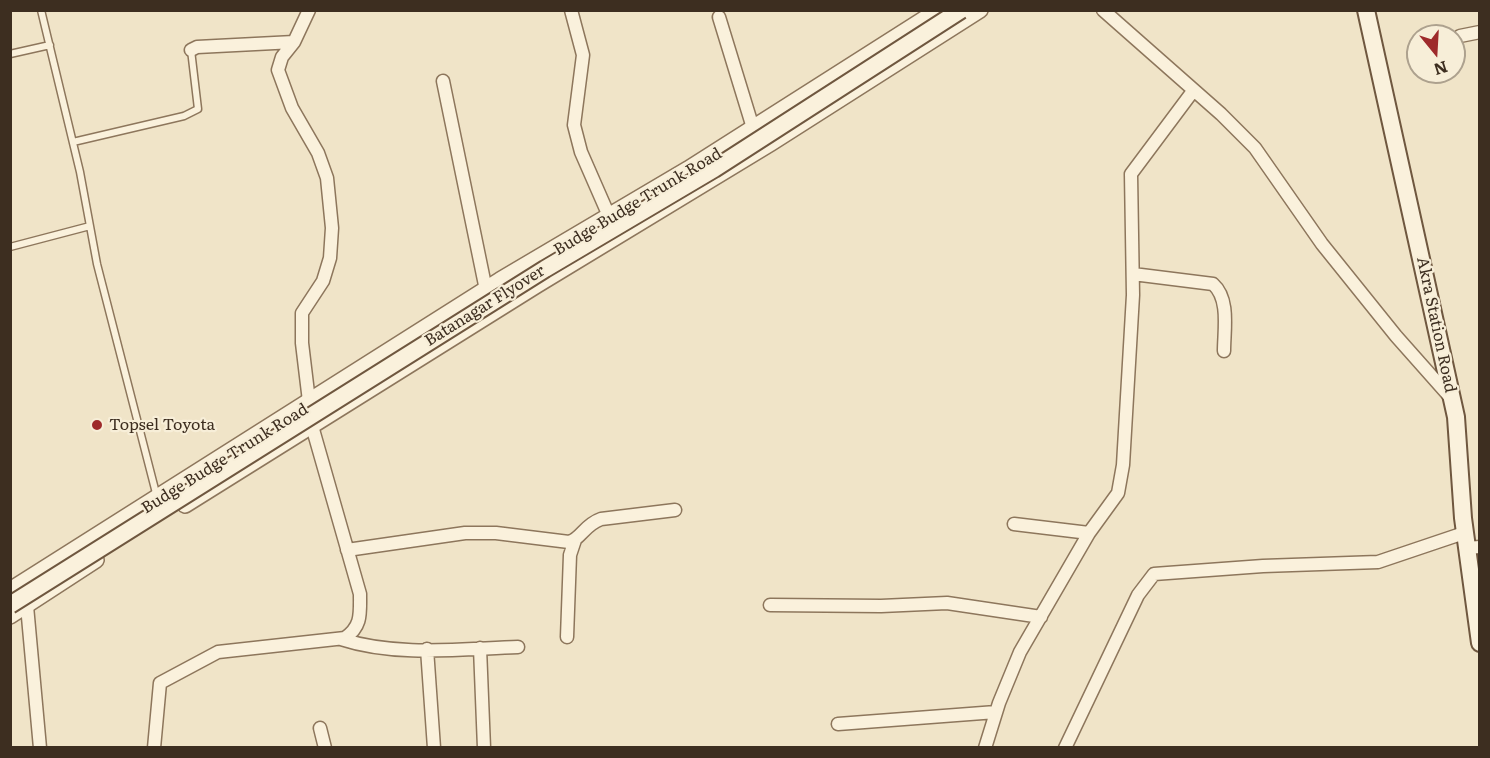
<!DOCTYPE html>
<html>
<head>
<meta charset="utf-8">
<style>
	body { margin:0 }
	#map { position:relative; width:1490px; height:758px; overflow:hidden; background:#f0e4c8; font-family:Literata,serif }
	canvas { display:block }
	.frame { position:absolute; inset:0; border:12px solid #3d2e20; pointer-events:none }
	.north { position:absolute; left:1406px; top:24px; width:60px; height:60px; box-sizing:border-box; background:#f7eed8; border:2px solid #ada18e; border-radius:50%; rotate:162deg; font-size:16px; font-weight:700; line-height:24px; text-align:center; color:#3d2e20 }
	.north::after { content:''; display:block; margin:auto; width:21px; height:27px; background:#9e2a2b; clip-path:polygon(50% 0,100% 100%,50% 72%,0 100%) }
</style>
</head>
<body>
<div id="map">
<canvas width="1490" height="758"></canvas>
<div class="frame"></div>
<div class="north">N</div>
</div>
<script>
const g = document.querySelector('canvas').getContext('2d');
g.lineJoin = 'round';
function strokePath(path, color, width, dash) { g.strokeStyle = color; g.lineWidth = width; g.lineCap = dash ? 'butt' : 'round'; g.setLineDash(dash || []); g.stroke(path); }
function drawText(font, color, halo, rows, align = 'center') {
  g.font = font + ' Literata,serif'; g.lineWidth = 4.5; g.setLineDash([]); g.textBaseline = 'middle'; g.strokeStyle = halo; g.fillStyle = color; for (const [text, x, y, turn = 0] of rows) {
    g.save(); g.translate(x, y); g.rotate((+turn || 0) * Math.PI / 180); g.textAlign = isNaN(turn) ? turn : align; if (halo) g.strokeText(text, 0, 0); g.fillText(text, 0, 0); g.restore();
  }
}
const service = new Path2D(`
	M41 10 80 172 97 264 157 497
	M10 54 50 45
	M73 142 184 116 198 109 191 50
	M10 247 90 226`);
const minor = new Path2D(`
	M571 10 583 55 574 125 581 152 609 216
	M1103 10 1221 114 1255 148 1322 244 1396 336 1451 398
	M719 17 753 128
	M1460 36 1480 32
	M191 50 197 47 294 42
	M443 81 486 290
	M1133 274 1213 284C1230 299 1224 330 1224 351
	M1014 524 1089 533
	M1466 548 1480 547
	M347 550 465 533H496L569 542C581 539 584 525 601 519L675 510
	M770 605 881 606 947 603 1041 617
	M27 606 40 748
	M567 637 570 555 575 540
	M341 639C396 657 460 649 518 647
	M480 648 484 748
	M427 649 434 748
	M838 724 996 712
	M320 728 325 748
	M154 748 160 683 218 652 345 638C362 626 360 614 360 594L312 426 302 343V313L323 281 330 258 332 228 327 178 318 153 292 108 278 70 282 57 294 42 309 10
	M985 748 999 703 1020 652 1089 533 1118 493 1123 465 1133 295 1131 174 1193 91
	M1065 748 1138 595 1154 574 1263 566 1378 562 1464 533`);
const tertiary = new Path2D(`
	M185 505 537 285 771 143 980 10
	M10 590 500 280 688 169 938 10
	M10 616 96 560`);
const secondary = new Path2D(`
	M1366 10 1456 417 1463 518 1480 643`);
const secondaryBridge = new Path2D(`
	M10 605 545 269 714 169 961 10`);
const markers = [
	[97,425,6,"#9e2a2b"]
];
const streetNames = [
	["Budge Budge Trunk Road",638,202,-31],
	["Batanagar Flyover",485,306,-32],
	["Akra Station Road",1436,325,78],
	["Budge Budge Trunk Road",225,459,-32]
];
const poiNames = [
	["Topsel Toyota",109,425]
];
strokePath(service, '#8d765c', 9);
strokePath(minor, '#8d765c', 15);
strokePath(tertiary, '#8d765c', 18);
strokePath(secondary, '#6f573f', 20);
strokePath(service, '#faf1dc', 6);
strokePath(minor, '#faf1dc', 12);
strokePath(tertiary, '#faf1dc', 15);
strokePath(secondary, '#faf1dc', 16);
strokePath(secondaryBridge, '#6f573f', 20, []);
strokePath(secondaryBridge, '#faf1dc', 16);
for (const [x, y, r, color] of markers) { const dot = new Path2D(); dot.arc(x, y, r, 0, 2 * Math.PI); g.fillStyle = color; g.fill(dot); strokePath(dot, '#f7eed8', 2); }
drawText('16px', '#3d2e20', '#f7eed8', streetNames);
drawText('16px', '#3d2e20', '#f7eed8', poiNames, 'left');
</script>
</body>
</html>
